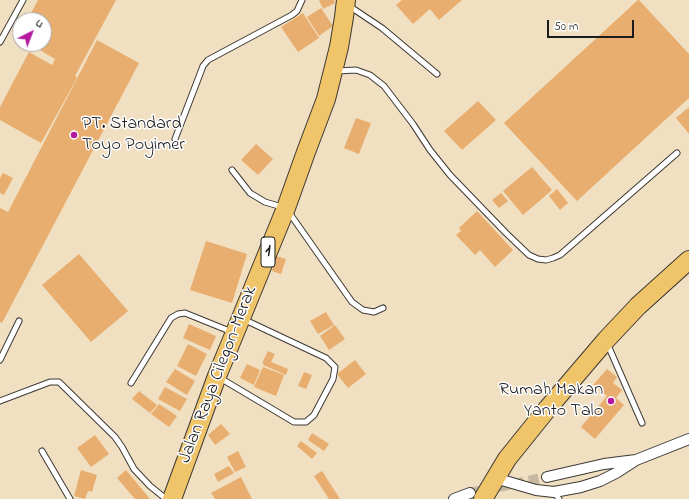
<!DOCTYPE html>
<html>
<head>
<meta charset="utf-8">
<style>
	body { margin:0 }
	#map { position:relative; width:689px; height:499px; overflow:hidden; background:#f1dfc1; font-family:"Indie Flower",sans-serif }
	canvas { display:block }
	.north { position:absolute; left:12px; top:12px; width:40px; height:40px; box-sizing:border-box; background:#fff; border:1px solid #a4a4a4; border-radius:50%; rotate:42deg; font-size:11px; font-weight:700; line-height:16px; text-align:center; color:#1c1c1c }
	.north::after { content:''; display:block; margin:auto; width:14px; height:18px; background:#b5179e; clip-path:polygon(50% 0,100% 100%,50% 72%,0 100%) }
	.scale { position:absolute; left:547px; top:20px; width:87px; height:18px; box-sizing:border-box; border:2px solid #1c1c1c; border-top:0; padding-left:5px; font-size:12px; line-height:14px; white-space:nowrap; color:#1c1c1c; -webkit-text-stroke:3px #fff; paint-order:stroke }
</style>
</head>
<body>
<div id="map">
<canvas width="689" height="499"></canvas>
<div class="north">U</div>
<div class="scale">50 m</div>
</div>
<script>
const g = document.querySelector('canvas').getContext('2d');
g.lineJoin = 'round';
function fillPath(path, color) { g.fillStyle = color; g.fill(path, 'evenodd'); }
function strokePath(path, color, width, dash) { g.strokeStyle = color; g.lineWidth = width; g.lineCap = dash ? 'butt' : 'round'; g.setLineDash(dash || []); g.stroke(path); }
function drawText(font, color, halo, rows, align = 'center') {
  g.font = font + ' "Indie Flower",sans-serif'; g.lineWidth = 3; g.setLineDash([]); g.textBaseline = 'middle'; g.strokeStyle = halo; g.fillStyle = color; for (const [text, x, y, turn = 0] of rows) {
    g.save(); g.translate(x, y); g.rotate((+turn || 0) * Math.PI / 180); g.textAlign = isNaN(turn) ? turn : align; if (halo) g.strokeText(text, 0, 0); g.fillText(text, 0, 0); g.restore();
  }
}
const building = new Path2D(`
	M38 0H116L75 76 77 78 41 143 0 120V107L29 52 52 65 55 59 38 49 40 44H44V37L50 26 44 23V20H39L30 15Z
	M319 0H334L335 3 323 9Z
	M402 0H462L439 20 430 9 413 24 396 5Z
	M638 0H639L689 54V98L577 201 504 123Z
	M321 8 333 26 319 36 307 17Z
	M303 13 319 38 298 52 281 27Z
	M97 40 139 63 2 323 0 322V208L8 212Z
	M478 101 496 120 462 150 444 131Z
	M689 107V134L676 118Z
	M356 118 371 123 359 154 344 148Z
	M256 144 273 159 258 175 241 160Z
	M532 167 552 190 523 215 503 191Z
	M3 173 13 178 4 195 0 193V178Z
	M557 189 568 203 560 210 549 196Z
	M501 193 508 201 499 208 492 200Z
	M477 211 513 250 495 267 480 250 475 255 456 235 461 231 459 228Z
	M206 241 247 254 232 303 190 290Z
	M79 254 128 311 91 342 42 285Z
	M276 256 286 259 281 274 272 271Z
	M326 312 334 325 318 334 310 321Z
	M189 324 216 336 210 350 183 338Z
	M335 325 345 339 329 350 320 336Z
	M188 344 207 354 196 376 177 366Z
	M268 351 275 354 271 362 288 369 286 375 263 365 264 363H262Z
	M355 360 366 374 348 388 337 374Z
	M247 364 260 370 254 385 240 378Z
	M263 367 284 375 276 396 254 387Z
	M175 369 195 381 187 395 166 382Z
	M607 369 617 377 613 383 622 390 616 398 624 405 595 439 581 427 607 396 593 385Z
	M304 372 312 375 306 389 298 386Z
	M165 387 187 399 180 411 158 399Z
	M139 391 157 405 150 413 132 399Z
	M159 404 177 416 169 427 151 414Z
	M221 424 230 434 215 445 208 435Z
	M312 433 329 444 324 451 308 440Z
	M95 435 109 454 91 467 77 448Z
	M301 441 317 453 312 459 297 446Z
	M238 451 246 467 235 472 227 457Z
	M229 466 234 473 218 482 214 474Z
	M81 470 97 475 92 492 88 491 85 499 74 496Z
	M126 470 150 499H135L117 478Z
	M322 471 340 499H329L314 476Z
	M241 477 252 499H215L211 493Z`);
const streetTunnel = new Path2D(`
	M470 493 547 477`);
const lane = new Path2D(`
	M349 6 382 28 437 74
	M0 42 23 0
	M337 71 356 70 370 75 384 86 413 124 430 150 450 175 506 233 529 255 538 259 546 260 553 258 560 255 677 153
	M175 139 200 74 203 66 208 60 292 15 297 11 302 0
	M232 170 250 193 265 202 282 207
	M288 211 352 302 363 310 374 312 383 308
	M607 343 642 423
	M0 360 19 321
	M220 378 294 422H306L314 415 333 379 335 367 326 358 243 319
	M131 383 171 318 178 314 185 313 232 332
	M0 401 50 382H59L115 437 122 447 134 469 150 486 166 499
	M42 451 70 499
	M554 492 559 499`);
const street = new Path2D(`
	M547 477 604 464 636 460 689 439
	M495 478 536 490 554 492 581 487 600 481 616 473 636 460
	M454 499 470 493`);
const highway = new Path2D(`
	M172 499 217 376 241 318 286 208 306 152 326 99 339 47 344 17 346 0
	M483 499 507 459 548 408 606 340 638 306 689 260`);
const markers = [
	[74,135,4,"#b5179e"],
	[611,401,4,"#b5179e"]
];
const shields = [
	[268,252,14]
];
const shieldNames = [
	["1",268,252]
];
const poiNames = [
	["PT. Standard",82,125],
	["Toyo Poyimer",82,146],
	["Rumah Makan",603,391,"right"],
	["Yanto Talo",603,412,"right"]
];
const streetNames = [
	["Jalan Raya Cilegon-Merak",219,375,-69]
];
fillPath(building, '#e8ae6f');
strokePath(streetTunnel, '#c6b8a0', 10, [10, 5]);
strokePath(lane, '#3c3935', 7);
strokePath(street, '#3c3935', 12);
strokePath(highway, '#3c3935', 20);
strokePath(lane, '#fff', 5);
strokePath(street, '#fff', 10);
strokePath(highway, '#f0c469', 18);
for (const [x, y, r, color] of markers) { const dot = new Path2D(); dot.arc(x, y, r, 0, 2 * Math.PI); g.fillStyle = color; g.fill(dot); strokePath(dot, '#fff', 1.5); }
for (const [x, y, w] of shields) { const box = new Path2D(); box.roundRect(x - w / 2, y - 15, w, 30, 3); g.fillStyle = '#fff'; g.fill(box); strokePath(box, '#1c1c1c', 1); }
drawText('bold 17px', '#1c1c1c', null, shieldNames);
drawText('18px', '#1c1c1c', '#fff', poiNames, 'left');
drawText('18px', '#1c1c1c', '#fff', streetNames);
</script>
</body>
</html>
